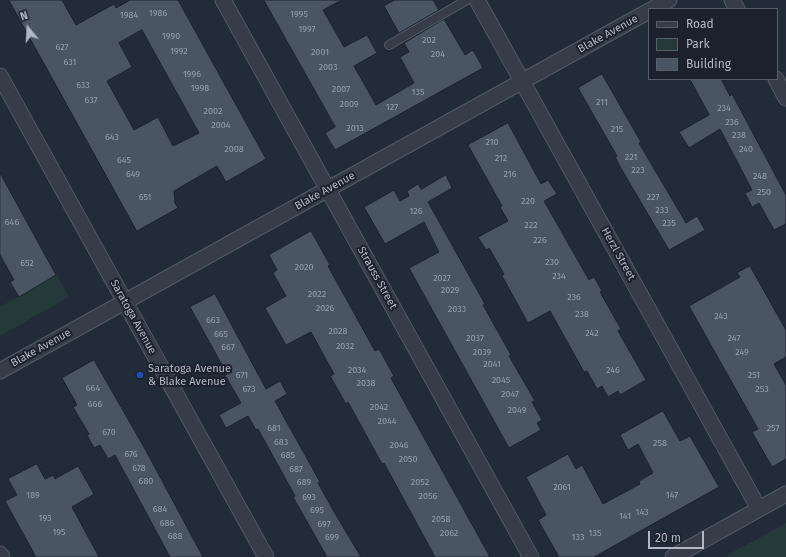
<!DOCTYPE html>
<html>
<head>
<meta charset="utf-8">
<style>
	body { margin:0 }
	#map { position:relative; width:786px; height:557px; overflow:hidden; background:#222b38; font-family:"Fira Sans",sans-serif }
	canvas { display:block }
	.legend { position:absolute; left:648px; top:8px; width:130px; height:72px; box-sizing:border-box; background:#1b222d; border:1px solid #575e69; margin:0; padding:5px 7px; list-style:none; font-size:12px; color:#b0b8c4 }
	.legend li { display:flex; align-items:center; gap:8px; height:20px }
	.legend b { width:20px; border:1px solid #575e69 }
	.north { position:absolute; left:8px; top:8px; width:40px; height:40px; -webkit-text-stroke:3px #1b222d; paint-order:stroke; rotate:342deg; font-size:11px; font-weight:700; line-height:16px; text-align:center; color:#b0b8c4 }
	.north::after { content:''; display:block; margin:auto; width:14px; height:18px; background:#b0b8c4; clip-path:polygon(50% 0,100% 100%,50% 72%,0 100%) }
	.scale { position:absolute; left:648px; top:531px; width:56px; height:18px; box-sizing:border-box; border:2px solid #b0b8c4; border-top:0; padding-left:5px; font-size:12px; line-height:14px; white-space:nowrap; color:#b0b8c4; -webkit-text-stroke:3px #1b222d; paint-order:stroke }
</style>
</head>
<body>
<div id="map">
<canvas width="786" height="557"></canvas>
<ul class="legend">
<li><b style="height:5px;background:#363d48"></b>Road</li>
<li><b style="height:11px;background:#25383a"></b>Park</li>
<li><b style="height:11px;background:#4a5563"></b>Building</li>
</ul>
<div class="north">N</div>
<div class="scale">20 m</div>
</div>
<script>
const g = document.querySelector('canvas').getContext('2d');
g.lineJoin = 'round';
function fillPath(path, color) { g.fillStyle = color; g.fill(path, 'evenodd'); }
function strokePath(path, color, width, dash) { g.strokeStyle = color; g.lineWidth = width; g.lineCap = dash ? 'butt' : 'round'; g.setLineDash(dash || []); g.stroke(path); }
function drawText(font, color, halo, rows, align = 'center') {
  g.font = font + ' "Fira Sans",sans-serif'; g.lineWidth = 4; g.setLineDash([]); g.textBaseline = 'middle'; g.strokeStyle = halo; g.fillStyle = color; for (const [text, x, y, turn = 0] of rows) {
    g.save(); g.translate(x, y); g.rotate((+turn || 0) * Math.PI / 180); g.textAlign = isNaN(turn) ? turn : align; if (halo) g.strokeText(text, 0, 0); g.fillText(text, 0, 0); g.restore();
  }
}
const green = new Path2D(`
	M57 275 69 297 0 336V307Z
	M786 523V557H724Z`);
const building = new Path2D(`
	M9 0H62L76 25 114 4 116 8 130 0H178L266 159 226 182 217 166 174 191 175 203 178 208 137 231ZM142 30 199 133 173 146 158 117 134 130 107 81 132 67 119 43Z
	M264 0H342L323 10 344 47 367 35 377 53 354 66 376 105 414 83 400 57 409 52 404 43 444 19 465 55 473 50 483 68 335 150 325 133 335 127Z
	M395 0H433L439 10 399 33 384 6Z
	M602 74 641 142 639 143 686 223 697 216 705 230 669 250 622 170 615 157 617 156 578 88Z
	M690 79H721L730 96 732 94 786 195V224L774 230 759 203 752 207 745 193 752 190 720 129 689 148 679 132 709 115Z
	M508 123 541 184 548 180 557 194 544 201 589 280 594 277 602 291 600 292 621 329 618 331 646 380 620 395 618 391 608 397 602 386 597 389 587 371 584 372 550 311 528 323 502 276 504 274 489 248 486 250 478 237 508 221 500 207 502 206 468 145Z
	M0 173 56 275 19 297 10 282 14 280 0 255Z
	M446 175 452 188 428 202 485 304 483 305 511 355 509 356 535 401 532 402 542 420 537 423 541 430 509 448 409 268 439 252 424 222 385 244 364 207 394 190 400 201 409 196 407 191 418 184 421 189Z
	M311 231 330 265 328 266 375 351 379 349 394 376 391 378 490 557H435L384 463 382 464 348 402 346 404 330 376 334 374 311 332 286 345 265 308 286 296 273 273 277 270 269 255Z
	M750 266 786 330V357L774 364 786 385V459L772 467 752 432 758 429 689 306 740 277 737 273Z
	M215 294 266 389 280 381 287 394 275 401 320 482 318 483 333 510 361 557H327L293 497 295 496 258 429 256 430 248 416 226 428 219 415 241 403 225 375 227 374 190 307Z
	M94 360 145 449 203 557H170L115 455 108 459 100 445 94 448 87 435 89 434 73 407 77 405 62 378Z
	M663 411 680 441 690 436 719 487 594 557H559L538 520 546 515 526 477 568 454 576 469 582 465 603 504 640 484 639 481 653 473 638 444 628 450 620 435Z
	M37 464 45 479 53 475 55 479 78 466 94 494 72 507 99 557H36L5 501 17 495 8 479Z`);
const lane = new Path2D(`
	M389 45 467 0`);
const street = new Path2D(`
	M223 0 531 557
	M477 0 759 509
	M732 0 737 9
	M653 9 669 0
	M0 76 266 557
	M776 79 786 98
	M0 371 649 11
	M0 554 2 557
	M673 557 786 494`);
const markers = [
	[140,375,4,"#1a4fb4"]
];
const numberNames = [
	["1986",158,13],
	["1995",299,14],
	["1984",129,15],
	["1997",307,29],
	["1990",171,36],
	["202",429,40],
	["627",62,47],
	["1992",179,51],
	["2001",320,52],
	["204",438,54],
	["631",70,62],
	["2003",328,67],
	["1996",192,74],
	["633",83,85],
	["1998",200,88],
	["2007",341,89],
	["135",418,92],
	["637",91,100],
	["211",602,102],
	["2009",349,104],
	["127",392,107],
	["234",724,108],
	["2002",213,111],
	["236",732,122],
	["2004",221,125],
	["2013",355,128],
	["215",617,129],
	["238",739,135],
	["643",112,137],
	["210",492,142],
	["2008",234,149],
	["240",746,149],
	["221",631,157],
	["212",501,158],
	["645",124,160],
	["223",638,170],
	["649",133,174],
	["216",510,174],
	["248",760,176],
	["250",764,192],
	["651",145,197],
	["227",653,197],
	["220",528,201],
	["233",662,210],
	["126",416,211],
	["646",12,222],
	["235",669,223],
	["222",531,225],
	["226",540,240],
	["230",552,262],
	["652",27,263],
	["2020",304,267],
	["234",559,276],
	["2027",442,278],
	["2029",450,290],
	["2022",317,294],
	["236",574,297],
	["2026",325,308],
	["2033",457,309],
	["238",582,314],
	["243",721,316],
	["663",213,320],
	["2028",338,331],
	["242",592,333],
	["665",221,334],
	["2037",475,338],
	["247",734,338],
	["2032",345,346],
	["667",228,347],
	["2039",482,352],
	["249",742,352],
	["2041",492,364],
	["2034",357,370],
	["246",613,370],
	["671",242,375],
	["251",754,375],
	["2045",501,380],
	["2038",366,383],
	["664",93,388],
	["673",249,389],
	["253",762,389],
	["2047",510,394],
	["666",95,404],
	["2042",379,407],
	["2049",517,410],
	["2044",387,421],
	["681",274,428],
	["257",773,428],
	["670",109,432],
	["683",281,442],
	["258",660,443],
	["2046",399,445],
	["676",131,454],
	["685",288,455],
	["2050",408,459],
	["678",139,468],
	["687",296,469],
	["680",146,481],
	["689",304,482],
	["2052",420,482],
	["2061",562,487],
	["189",33,495],
	["147",672,495],
	["2056",428,496],
	["693",309,497],
	["684",160,509],
	["695",317,510],
	["143",642,512],
	["141",625,516],
	["193",45,518],
	["2058",441,519],
	["686",167,523],
	["697",324,524],
	["195",59,532],
	["2062",449,533],
	["135",595,533],
	["688",175,536],
	["699",332,537],
	["133",578,537]
];
const streetNames = [
	["Blake Avenue",608,34,-29],
	["Blake Avenue",325,191,-29],
	["Herzl Street",618,254,61],
	["Strauss Street",377,278,61],
	["Saratoga Avenue",133,317,61],
	["Blake Avenue",41,348,-29]
];
const poiNames = [
	["Saratoga Avenue",148,369],
	["& Blake Avenue",148,382]
];
fillPath(green, '#25383a');
fillPath(building, '#4a5563');
strokePath(building, '#1d242f', 1);
strokePath(lane, '#535b66', 10);
strokePath(street, '#535b66', 17);
strokePath(lane, '#363d48', 8);
strokePath(street, '#363d48', 15);
for (const [x, y, r, color] of markers) { const dot = new Path2D(); dot.arc(x, y, r, 0, 2 * Math.PI); g.fillStyle = color; g.fill(dot); strokePath(dot, '#1b222d', 1.5); }
drawText('9px', '#969fac', null, numberNames);
drawText('11px', '#b0b8c4', '#1b222d', streetNames);
drawText('11px', '#b0b8c4', '#1b222d', poiNames, 'left');
</script>
</body>
</html>
